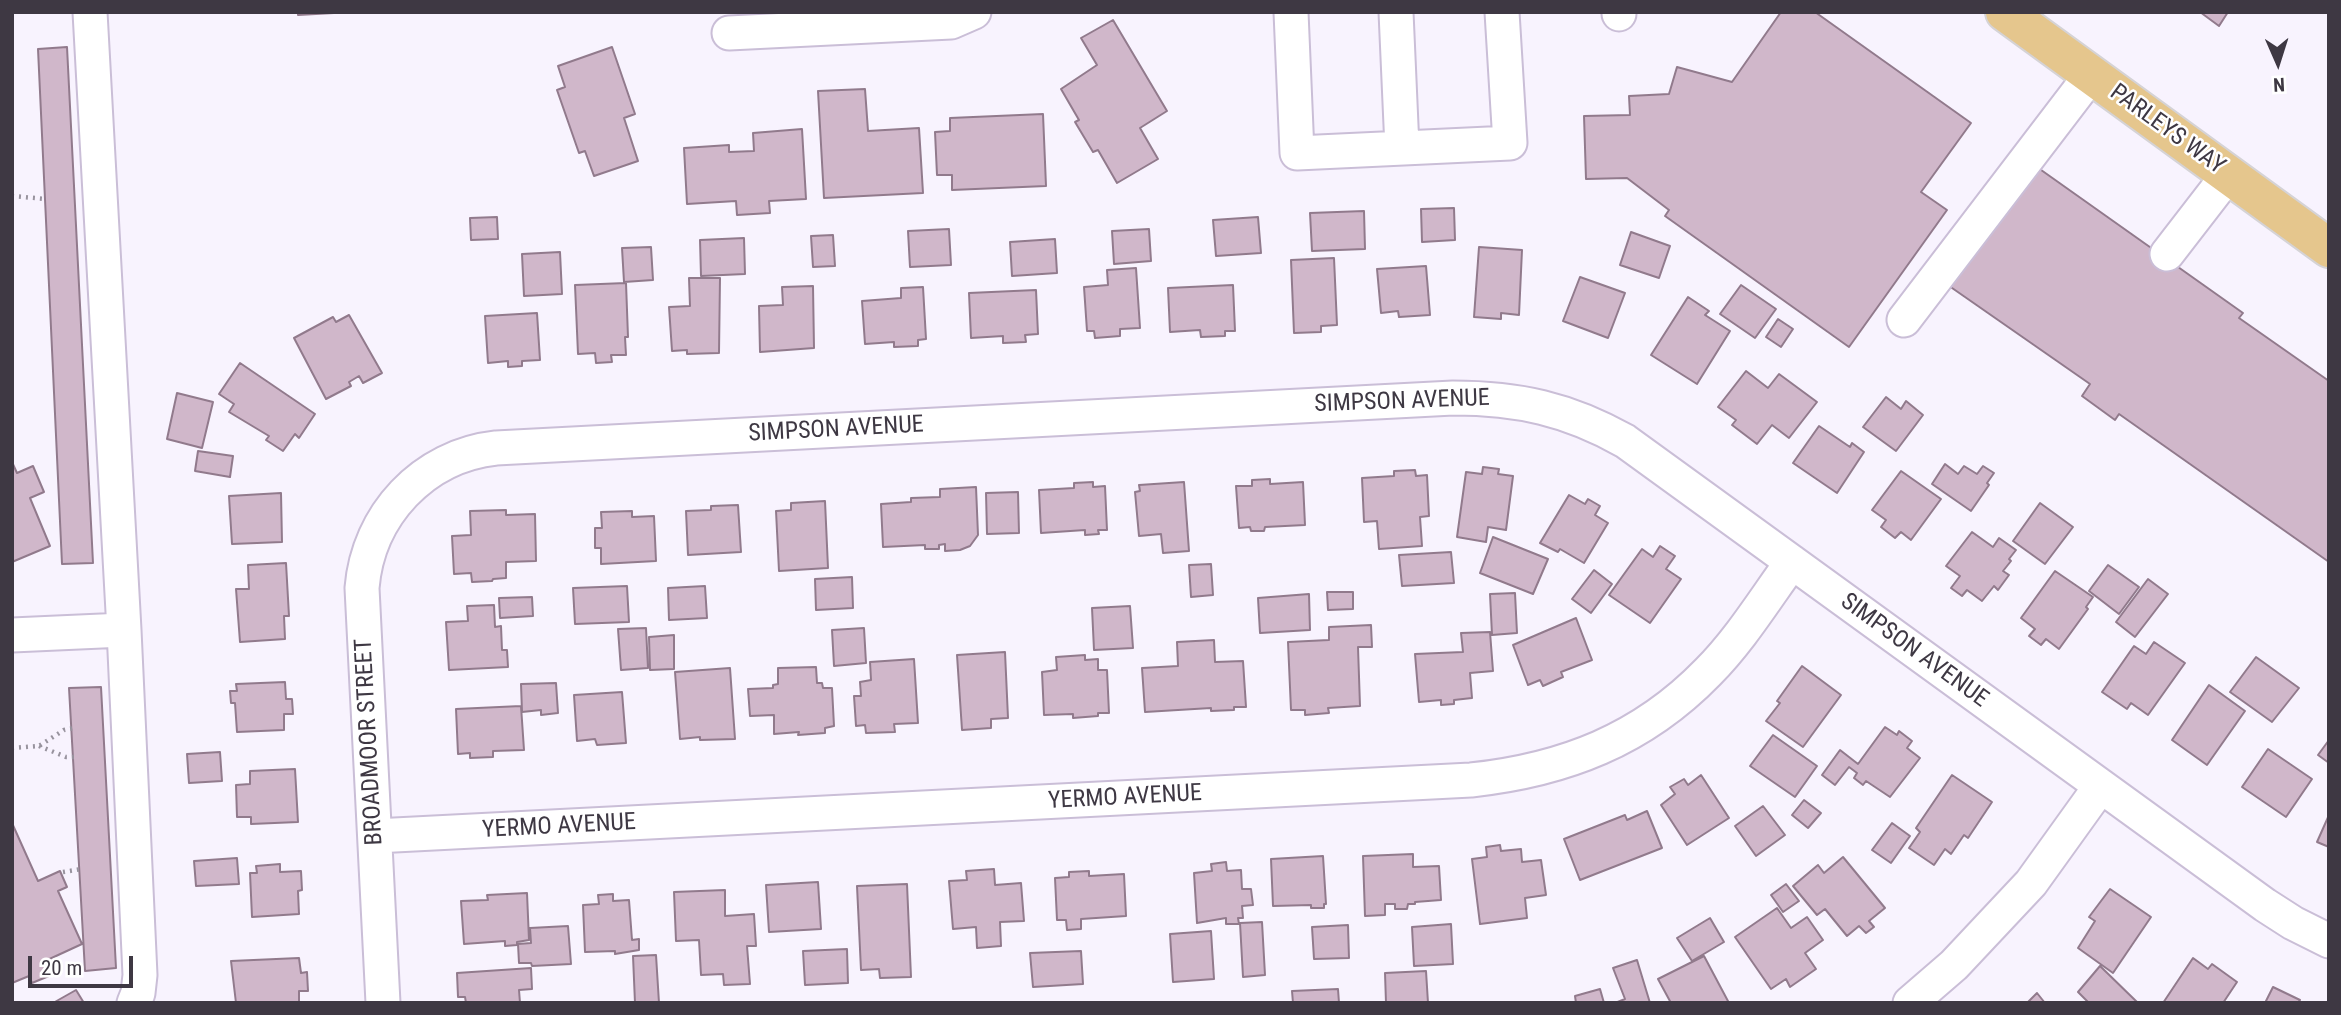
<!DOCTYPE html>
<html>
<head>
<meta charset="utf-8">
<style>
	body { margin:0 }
	#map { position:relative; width:2341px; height:1015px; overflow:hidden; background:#f8f3fe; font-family:"Roboto Condensed",sans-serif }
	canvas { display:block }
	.frame { position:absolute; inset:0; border:14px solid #3e3843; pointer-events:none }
	.north { position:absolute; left:2243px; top:28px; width:70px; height:70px; -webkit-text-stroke:5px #fff; paint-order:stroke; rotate:177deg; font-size:19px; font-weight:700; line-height:28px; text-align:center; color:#3e3843 }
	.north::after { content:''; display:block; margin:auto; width:24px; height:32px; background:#3e3843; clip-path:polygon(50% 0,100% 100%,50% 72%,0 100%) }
	.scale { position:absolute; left:28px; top:956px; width:105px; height:32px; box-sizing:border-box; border:4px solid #3e3843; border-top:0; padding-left:9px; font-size:21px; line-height:24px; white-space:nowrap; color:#3e3843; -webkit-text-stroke:5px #fff; paint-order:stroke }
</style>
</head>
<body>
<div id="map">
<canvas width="2341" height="1015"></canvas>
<div class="frame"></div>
<div class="north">N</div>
<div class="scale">20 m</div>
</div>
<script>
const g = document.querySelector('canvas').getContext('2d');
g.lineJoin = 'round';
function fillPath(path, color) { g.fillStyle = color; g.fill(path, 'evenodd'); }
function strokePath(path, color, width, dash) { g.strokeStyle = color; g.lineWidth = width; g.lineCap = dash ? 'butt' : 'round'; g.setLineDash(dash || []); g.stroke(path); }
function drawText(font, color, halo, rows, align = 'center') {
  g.font = font + ' "Roboto Condensed",sans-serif'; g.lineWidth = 5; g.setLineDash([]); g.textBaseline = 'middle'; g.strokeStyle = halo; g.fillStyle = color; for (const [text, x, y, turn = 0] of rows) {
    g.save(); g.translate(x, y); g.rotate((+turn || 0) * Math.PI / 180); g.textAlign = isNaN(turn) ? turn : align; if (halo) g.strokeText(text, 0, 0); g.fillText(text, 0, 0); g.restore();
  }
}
const building = new Path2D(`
	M298 12H352L298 15Z
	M1781 12H1815L1971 123 1921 192 1947 210 1849 347 1665 216 1669 210 1627 178 1586 179 1584 116 1630 115 1629 96 1669 94 1677 67 1732 82Z
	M2200 12H2228L2219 26Z
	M1113 20 1167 111 1140 128 1158 159 1117 183 1098 150 1093 152 1075 122 1079 120 1061 89 1097 65 1081 38Z
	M67 47 93 563 62 564 38 49Z
	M612 47 635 114 624 118 638 161 594 176 585 151 579 153 557 90 565 87 558 66Z
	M865 89 868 131 919 128 923 193 824 198 818 91Z
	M1043 114 1046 186 952 190V175H937L935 132 950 131V118Z
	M802 129 806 199 769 201 770 213 737 215 736 201 687 204 684 148 729 145V152L754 151 753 133Z
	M2027 160 2243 313 2239 318 2329 381V562L2119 414 2115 420 2082 396 2090 384 1942 281Z
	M1454 208 1455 240 1422 242 1421 209Z
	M1364 211 1365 249 1312 251 1310 213Z
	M497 217 498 239 471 240 470 218Z
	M1258 217 1261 253 1216 256 1213 220Z
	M949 229 951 265 910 267 908 231Z
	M1149 229 1151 261 1114 264 1112 231Z
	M1631 232 1670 246 1659 278 1620 265Z
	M833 235 835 266 813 267 811 236Z
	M744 238 745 274 701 276 700 240Z
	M1055 239 1057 273 1012 276 1010 242Z
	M651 247 653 280 624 282 622 248Z
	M1479 247 1522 250 1519 315 1501 313V319L1474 317Z
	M560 252 562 294 524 296 522 254Z
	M1334 258 1337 325 1321 326V332L1294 333 1291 260Z
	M1426 266 1430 315 1399 317 1398 311 1381 313 1377 269Z
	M1136 268 1140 328 1120 329V336L1095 338 1094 331H1087L1084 287 1108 285 1107 270Z
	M1580 277 1625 293 1608 338 1563 321Z
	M689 278H720L719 353 687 354V350L672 351 669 307 690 306Z
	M626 283 628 337H625L626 355H611L612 362 596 363 595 353 578 354 575 285Z
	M1233 285 1235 331H1225V336L1201 337 1200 330 1170 332 1168 288Z
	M1741 285 1776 309 1755 338 1720 314Z
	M813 286 814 348 760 352 759 306 783 305 782 287Z
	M923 287 926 339 918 340V346L894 347V342L865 344 862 301 901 298V288Z
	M1036 290 1038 334 1025 335 1026 342 1003 343V336L971 338 969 293Z
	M1688 297 1709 311 1705 315 1730 331 1697 384 1651 355Z
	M537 313 540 360 522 361V366L508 367V361L488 363 485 316Z
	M349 315 382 373 363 383 359 376 349 382 351 386 326 399 294 338 333 317 336 322Z
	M1778 319 1793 329 1781 347 1766 337Z
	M240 363 315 414 299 438 295 434 283 451 266 440 269 436 229 412 234 404 219 394Z
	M1746 371 1768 388 1779 374 1817 402 1789 438 1772 425 1757 444 1732 425 1736 420 1718 407Z
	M177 393 213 402 202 448 167 439Z
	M1886 397 1901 409 1906 401 1923 415 1896 451 1863 427Z
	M1819 426 1850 447 1852 443 1864 452 1837 493 1793 463Z
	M198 451 233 456 230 477 195 471Z
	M12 462 17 473 33 466 44 492 30 498 50 546 12 562Z
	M1945 464 1958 474 1964 466 1977 474 1983 466 1994 473 1987 483 1989 485 1971 511 1932 484Z
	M1483 467 1499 469 1498 474 1513 476 1506 530 1488 527 1486 542 1457 537 1466 472 1482 474Z
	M1415 470 1416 476 1427 475 1429 516 1420 517 1422 546 1379 549 1377 521 1364 522 1362 478 1394 476V471Z
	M1901 471 1941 499 1911 540 1901 532 1895 538 1881 527 1886 520 1872 510Z
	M1270 479V484L1303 482 1305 525 1265 527 1264 531H1251L1250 527 1239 528 1236 486H1252V480Z
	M1093 482V487L1105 486 1107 530H1098L1099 534 1085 535V530L1041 533 1039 490 1074 488V483Z
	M1184 482 1189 551 1163 553 1161 534 1139 536 1135 492 1140 491 1139 485Z
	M976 487 978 535 970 546 960 550 945 551V544L939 545V549H925V545L883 547 881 504 911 502V498L940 497V489Z
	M1018 492 1019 533 987 534 986 493Z
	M281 493 282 542 232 544 229 496Z
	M1569 495 1585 504 1588 499 1600 506 1595 515 1608 523 1584 563 1560 549 1558 552 1540 543Z
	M825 501 828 568 779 571 776 511 791 510V503Z
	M2040 503 2073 527 2045 564 2013 541Z
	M738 505 741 552 688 555 686 511 711 510V506Z
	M506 510V515L535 514 536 561 506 562V578L493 579 492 581 472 582 471 573 454 574 452 536 471 535 470 511Z
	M632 511V517L654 516 656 561 601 564V548H595V528H602L601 512Z
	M1972 532 1993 547 1999 538 2016 550 2009 559 2011 561 2003 571 2009 575 1998 590 1994 586 1982 601 1967 590 1962 596 1951 588 1960 576 1946 566Z
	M1493 537 1548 559 1533 594 1480 573Z
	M1660 546 1675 556 1666 569 1681 579 1650 623 1609 595 1642 549 1653 557Z
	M1451 552 1454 583 1402 586 1399 555Z
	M286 563 289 616H284L285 639 240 642 236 589H249L248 565Z
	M1211 564 1213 595 1191 597 1189 565Z
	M2108 565 2139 587 2119 614 2089 591Z
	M1594 570 1612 584 1591 613 1572 599Z
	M2055 571 2093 597 2086 607 2088 609 2059 649 2046 639 2041 645 2029 636 2035 629 2021 618Z
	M852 577 853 608 816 610 815 579Z
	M2148 579 2168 594 2135 637 2116 622Z
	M627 586 629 622 575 624 573 588Z
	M705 586 707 618 669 620 668 588Z
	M1327 592H1353V609L1328 610Z
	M1515 593 1517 633 1492 635 1490 594Z
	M1309 594 1310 630 1260 633 1258 598Z
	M532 597 533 616 500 618 499 598Z
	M494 605 495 627 501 626 502 650H507L508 667 449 670 446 622 468 621 467 606Z
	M1130 606 1133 648 1094 650 1092 608Z
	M1576 618 1592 660 1561 672 1563 677 1543 686 1540 680 1528 685 1513 645Z
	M1371 625 1372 647H1358L1360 706 1328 708 1329 713 1305 715V710H1291L1288 642 1329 640V627Z
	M646 628 648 668 621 670 618 629Z
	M864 628 866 663 834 666 832 630Z
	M1490 632 1493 671 1470 673 1472 698 1454 700V704L1441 705V700L1419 702 1415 654 1463 652 1461 633Z
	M674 635V669L650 670 649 637Z
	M1214 640 1215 662 1243 661 1246 707H1234V710L1211 711V708L1145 712 1142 668 1178 666 1177 642Z
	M2154 642 2185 663 2148 715 2131 703 2127 709 2102 692 2134 646 2146 654Z
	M1005 652 1008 718 991 719V728L962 730 957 655Z
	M1085 655V660L1098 659V670H1107L1109 713H1098V716L1073 718V714L1044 715 1042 672 1057 670 1056 657Z
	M2256 657 2299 688 2272 722 2230 692Z
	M914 659 918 723 894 724 895 732 866 733 865 725 856 726 854 696H861L860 682 871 680 870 662Z
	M1802 666 1841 695 1803 747 1766 721 1780 703 1777 701Z
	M816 667 817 683H822L823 688H832L834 726 825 728V733L798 735 799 732 774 734V715L750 716 748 689 773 688V685L778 684V668Z
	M730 668 735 739 700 740V737L680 739 675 672Z
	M285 682 286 699H292L293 714H284V730L237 732 235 703H231L230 691H237L236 684Z
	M556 683 558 713 541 715V710L522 712 521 684Z
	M2209 685 2245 711 2207 765 2172 740Z
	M101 687 116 968 85 971 69 688Z
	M622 692 626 743 597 745 595 739 577 741 574 695Z
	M521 706 524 750 493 751V757L470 758V753L458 754 456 709Z
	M1885 727 1897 735 1899 731 1912 741 1907 748 1920 758 1890 797 1866 781 1863 785 1854 778 1857 773 1849 767 1835 785 1822 775 1840 750 1858 764Z
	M1773 735 1817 766 1795 797 1750 766Z
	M2329 740V763L2318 755Z
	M2268 749 2312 779 2286 817 2242 787Z
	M220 752 222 781 189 783 187 754Z
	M295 769 298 822 251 824V817H237L236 785 250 784V771Z
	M1701 775 1729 818 1687 845 1661 805 1675 794 1670 787 1684 779 1688 785Z
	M1952 775 1992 802 1968 838 1964 835 1951 854 1945 849 1934 865 1909 848 1920 832 1916 828Z
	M1804 800 1821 813 1808 828 1792 815Z
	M1763 806 1785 835 1756 856 1735 826Z
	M1647 811 1662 848 1580 880 1564 839 1625 815 1627 820Z
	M2329 815V847L2317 842Z
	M12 823 38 881 60 871 67 887 58 891 82 944 43 962 49 976 32 983 29 976 12 983Z
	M1892 823 1910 836 1891 863 1872 850Z
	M1500 845 1501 851 1521 849 1522 862 1541 860 1546 895 1525 898 1527 918 1480 924 1472 859 1487 857 1486 847Z
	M1413 854V867L1439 866 1441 900 1415 902V904H1408L1407 909H1395V904H1385V915L1365 916 1363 856Z
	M1323 856 1326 904H1324V908H1311V905L1273 906 1271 859Z
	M1843 857 1885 908 1869 921 1874 927 1866 933 1859 926 1847 936 1825 909 1817 915 1793 886 1818 865 1824 873Z
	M237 858 239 884 196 886 194 861Z
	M1226 862 1227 871 1241 870 1242 889H1251L1253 905 1242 906 1243 918H1238L1239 924H1226V918L1197 923 1194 873 1212 871 1211 864Z
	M280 864V872L301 871 302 890 298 891 299 914 252 917 250 873H257L256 866Z
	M994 869 995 885 1021 883 1024 921 1000 922 1001 946 977 948 976 927 953 929 949 881 967 880 966 871Z
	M1089 871V876L1124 874 1126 916 1081 919V929L1067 930 1066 920H1057L1055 878 1069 877V872Z
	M818 882 821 929 769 932 766 885Z
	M907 884 911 977 880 978 879 969 861 970 857 886Z
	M1786 884 1799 901 1783 912 1771 895Z
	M2110 889 2151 917 2113 973 2078 948 2095 921 2089 917Z
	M725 890V916L754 914 756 946H747L750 984 724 985 723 974 701 975 699 940 676 941 674 892Z
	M527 893 529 940 517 942V945L505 946V941L464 944 461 901 488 900 487 895Z
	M613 894V901L629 900 632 940 639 939V950L615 954V951L585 952 583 905 599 904 598 895Z
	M1777 908 1791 928 1807 917 1823 940 1805 953 1816 969 1790 987 1786 979 1771 989 1735 937Z
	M1710 918 1724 942 1692 961 1677 938Z
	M1262 922 1265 975 1243 977 1240 923Z
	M1451 924 1453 964 1414 966 1412 927Z
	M1348 925 1349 958 1314 959 1312 927Z
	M568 926 571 964 532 966 531 963H519L518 944 531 943 530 928Z
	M1211 931 1214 979 1173 982 1170 934Z
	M847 949 848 983 805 985 803 951Z
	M1081 951 1083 984 1033 987 1030 953Z
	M656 955 659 1003H635L633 956Z
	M1704 956 1729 1003H1671L1658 979Z
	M299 958 301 973 307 972 308 991H299V1003H236L231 961Z
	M2193 958 2208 969 2212 964 2237 982 2223 1003H2163Z
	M1637 960 1650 1003H1615L1625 999 1613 968Z
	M2100 966 2137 1002 2135 1003H2089L2078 992Z
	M531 968 532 989 519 990 520 1003H466L465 997H458L457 973Z
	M1426 971 1428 1003H1386L1385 973Z
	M2273 987 2300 1000 2298 1003H2265Z
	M1338 989 1339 1003H1293L1292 991Z
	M1600 989 1604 1003H1576L1575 996Z
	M76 990 84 1003H53Z
	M2037 993 2045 1003H2027Z`);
const path = new Path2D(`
	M12 196 46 199
	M39 746 66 757H76
	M12 748 39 746 64 730 74 728
	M63 872 82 869`);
const minor = new Path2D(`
	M90 12 124 630 140 975 138 993 134 1003
	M1291 12 1297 153 1510 143 1502 12
	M1396 12 1402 148
	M1619 12V14
	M729 33 951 22 974 12
	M2167 254 2228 175
	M1904 320 2091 75
	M12 635 124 630
	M375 836 1471 780C1564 770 1642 740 1708 672 1740 640 1765 599 1792 562
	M383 1003 362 588C368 515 423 456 496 448L1453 398C1518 398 1568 409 1625 441L2265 905 2293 923 2329 941
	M1910 1003 1954 965 2031 883 2100 787`);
const major = new Path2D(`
	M2005 12 2329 248`);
const streetNames = [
	["PARLEYS WAY",2167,130,36],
	["SIMPSON AVENUE",1402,402,-2],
	["SIMPSON AVENUE",836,430,-3],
	["SIMPSON AVENUE",1914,651,36],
	["BROADMOOR STREET",370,742,-93],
	["YERMO AVENUE",1125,798,-3],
	["YERMO AVENUE",559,827,-3]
];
fillPath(building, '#d0b7ca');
strokePath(building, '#917a8c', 2);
strokePath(minor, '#cabed7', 37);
strokePath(major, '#d5d3d6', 42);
strokePath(path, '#98939e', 4.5, [2, 5]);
strokePath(minor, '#fff', 33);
strokePath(major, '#e5c68d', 38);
drawText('24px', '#3e3843', '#fff', streetNames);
</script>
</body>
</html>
